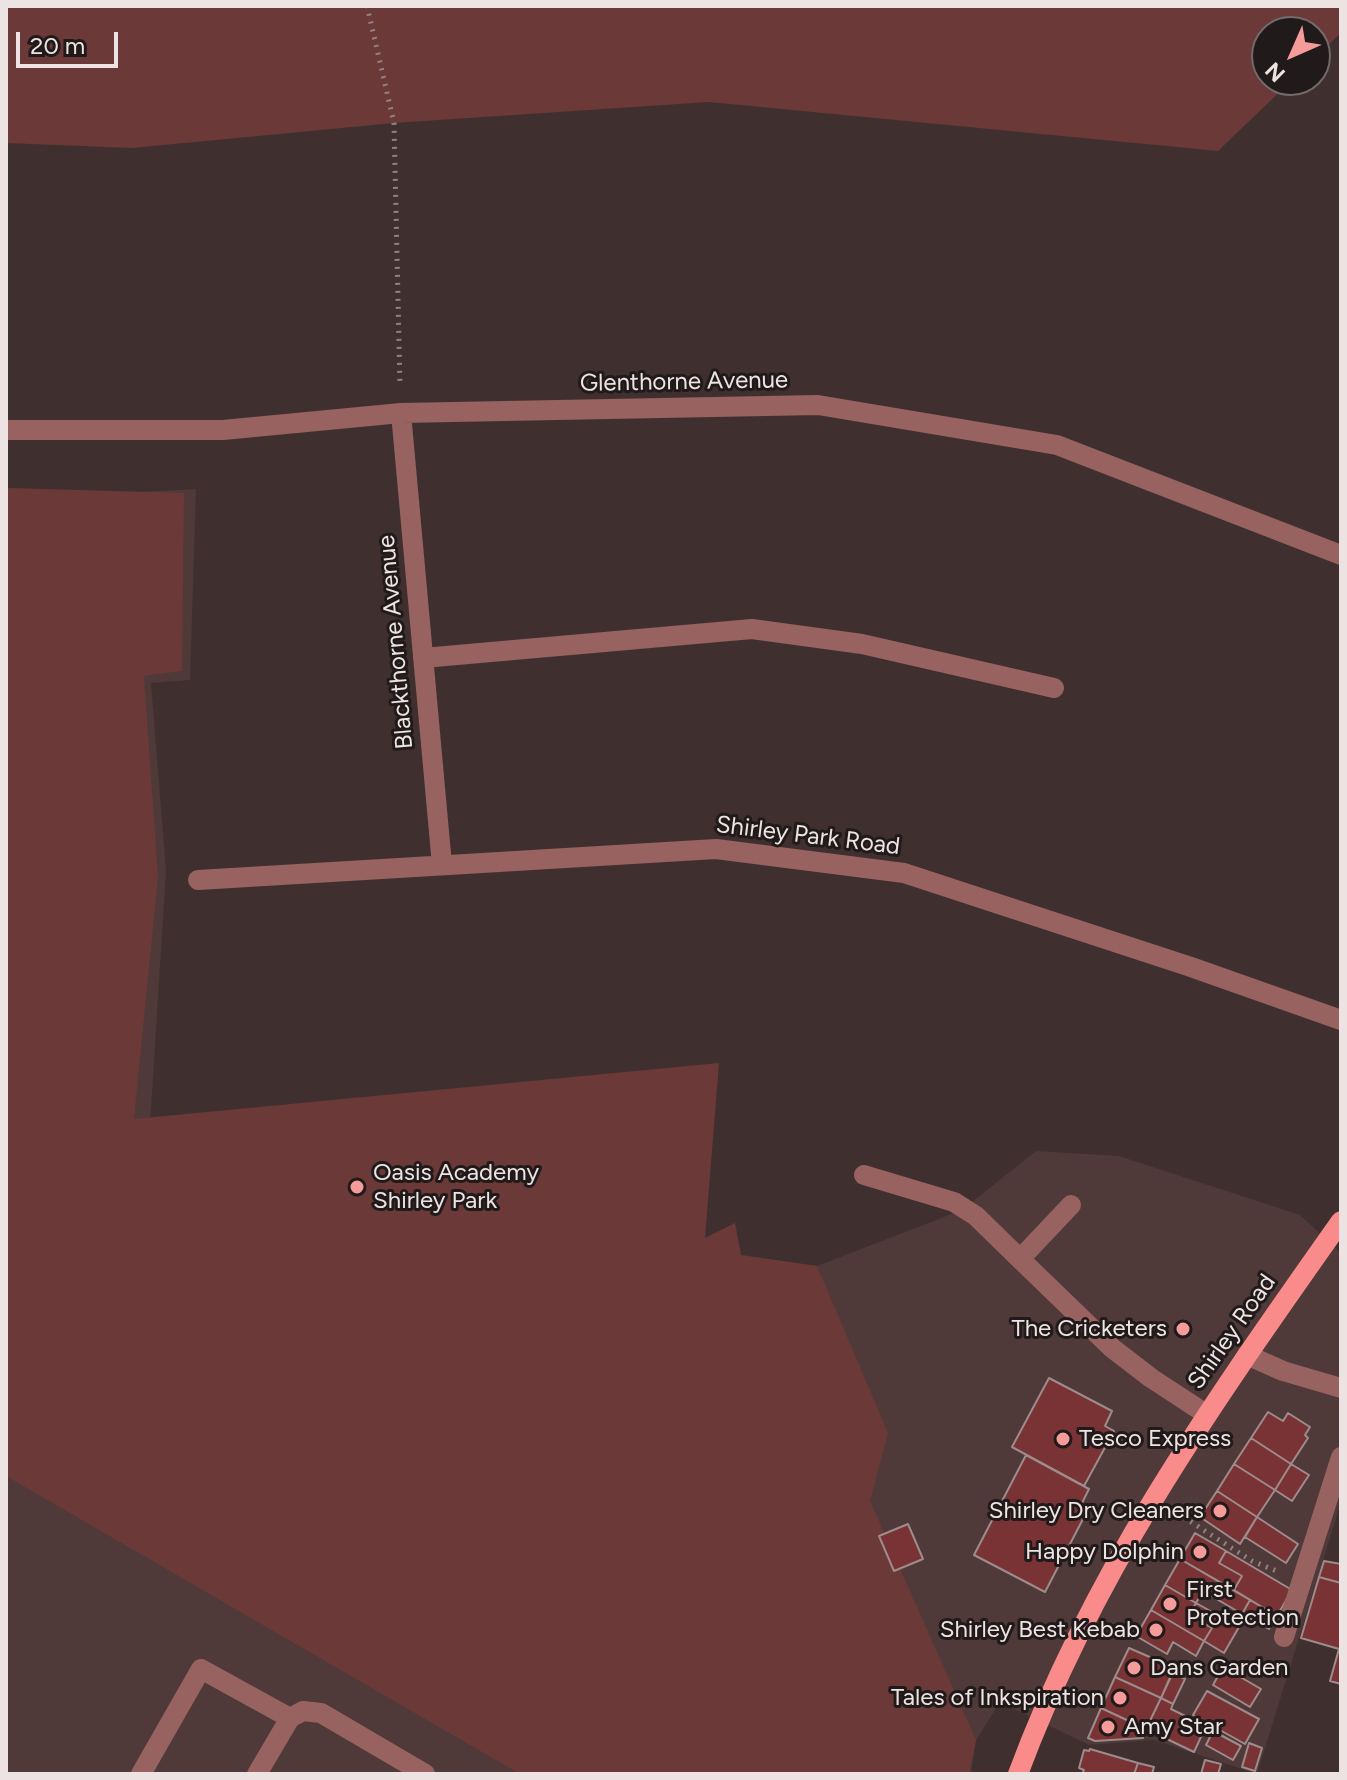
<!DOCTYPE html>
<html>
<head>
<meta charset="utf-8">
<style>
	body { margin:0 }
	#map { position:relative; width:1347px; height:1780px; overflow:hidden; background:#3f302f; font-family:Figtree,sans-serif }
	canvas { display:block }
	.frame { position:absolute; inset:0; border:8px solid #ede3e2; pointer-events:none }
	.north { position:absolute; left:1251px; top:16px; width:80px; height:80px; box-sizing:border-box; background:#211a1a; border:2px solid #736a6a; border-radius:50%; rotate:225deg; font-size:22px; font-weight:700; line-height:32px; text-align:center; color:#ede3e2 }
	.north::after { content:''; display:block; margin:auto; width:28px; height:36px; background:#f59b9a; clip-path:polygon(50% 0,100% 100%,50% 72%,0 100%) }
	.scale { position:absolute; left:16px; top:32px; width:102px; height:36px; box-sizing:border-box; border:4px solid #ede3e2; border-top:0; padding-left:10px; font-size:24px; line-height:28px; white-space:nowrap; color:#ede3e2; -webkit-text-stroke:6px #211a1a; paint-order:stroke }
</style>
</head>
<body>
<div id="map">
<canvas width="1347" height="1780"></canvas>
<div class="frame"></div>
<div class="north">N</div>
<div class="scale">20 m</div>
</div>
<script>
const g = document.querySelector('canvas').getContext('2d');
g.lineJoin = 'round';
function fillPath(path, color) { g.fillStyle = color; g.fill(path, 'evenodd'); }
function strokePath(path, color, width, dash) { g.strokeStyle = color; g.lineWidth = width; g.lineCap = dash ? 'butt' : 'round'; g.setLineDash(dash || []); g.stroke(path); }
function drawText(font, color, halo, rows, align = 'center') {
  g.font = font + ' Figtree,sans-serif'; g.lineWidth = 6; g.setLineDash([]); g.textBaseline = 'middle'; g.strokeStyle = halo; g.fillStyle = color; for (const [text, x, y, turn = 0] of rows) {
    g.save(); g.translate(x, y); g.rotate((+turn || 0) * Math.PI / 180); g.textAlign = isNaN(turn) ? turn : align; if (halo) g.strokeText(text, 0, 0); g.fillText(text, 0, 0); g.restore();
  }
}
const built = new Path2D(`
	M6 488 138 492 196 489 190 680 151 683 166 871 150 1125 704 1250 817 1266 962 1210 1036 1151 1119 1156 1300 1215 1341 1253V1502L1257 1774 1154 1740 1089 1745 1000 1702 976 1740 971 1774H6Z`);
const green = new Path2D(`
	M6 6H1341V33L1315 58V32H1267V80H1292L1218 151 709 102 394 123 132 148 6 143Z
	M6 488 184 493 182 671 144 676 158 877 134 1119 719 1063 705 1238 735 1223 741 1255 817 1266 888 1433 870 1501 976 1740 969 1774H520L6 1476Z`);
const building = new Path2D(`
	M1049 1378 1112 1411 1105 1426 1114 1431 1084 1486 1012 1447Z
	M1268 1412 1283 1421 1288 1413 1310 1427 1305 1435 1308 1438 1291 1464 1251 1438Z
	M1251 1438 1291 1464 1275 1490 1234 1464Z
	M1026 1455 1089 1489 1076 1515 1083 1519 1045 1592 974 1555Z
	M1234 1464 1275 1490 1257 1517 1217 1491Z
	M1291 1464 1309 1475 1292 1501 1275 1490Z
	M1217 1491 1257 1517 1240 1544 1200 1517Z
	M1257 1517 1298 1544 1286 1563 1245 1537Z
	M908 1524 923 1559 894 1571 879 1536Z
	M1195 1533 1226 1551 1219 1563 1242 1576 1234 1590 1180 1559Z
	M1226 1551 1292 1590 1277 1616 1234 1590 1242 1576 1219 1563Z
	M1180 1559 1250 1600 1242 1614 1203 1591 1196 1603 1165 1585Z
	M1324 1561 1341 1564V1583L1319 1577Z
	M1319 1577 1341 1583V1684L1330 1681 1339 1649 1301 1638Z
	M1165 1585 1196 1603 1189 1615 1212 1628 1204 1641 1151 1610Z
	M1250 1600 1277 1616 1269 1629 1242 1614Z
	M1196 1603 1239 1627 1224 1653 1204 1641 1212 1628 1189 1615Z
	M1151 1610 1204 1641 1196 1656 1173 1642 1167 1654 1136 1636Z
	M1129 1648 1175 1668 1161 1698 1115 1677Z
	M1223 1667 1261 1689 1250 1707 1213 1685Z
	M1172 1673 1185 1679 1173 1704 1161 1698Z
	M1115 1677 1161 1698 1146 1729 1101 1708Z
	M1207 1691 1259 1719 1245 1744 1193 1715Z
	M1161 1698 1173 1704 1171 1709 1206 1726 1194 1752 1146 1729Z
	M1101 1708 1146 1729 1143 1738 1095 1741 1088 1738Z
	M1213 1731 1241 1746 1233 1760 1206 1745Z
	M1249 1743 1262 1748 1255 1771 1242 1767Z
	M1090 1749 1138 1763 1134 1774H1082L1084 1770 1079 1768 1084 1750 1089 1751Z
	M1205 1760 1221 1764 1218 1774H1201Z
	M1138 1763 1154 1767 1152 1774H1134Z`);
const path = new Path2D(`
	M367 6 394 123 400 386
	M1177 1513 1252 1561 1279 1572`);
const minor = new Path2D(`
	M401 413 442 865
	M6 430H223L401 413 818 405 1057 445 1341 555
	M423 658 752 629 862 644 1054 688
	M198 880 716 849 904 873 1191 967 1341 1020
	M864 1175 954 1202 976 1216 1020 1259
	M1071 1205 1020 1259 1112 1348 1151 1378 1206 1414
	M1247 1355 1283 1371 1341 1388
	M1284 1637 1341 1457
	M141 1774 201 1669 290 1718
	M257 1774 290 1718 303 1711 321 1713 425 1774`);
const major = new Path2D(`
	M1018 1774C1095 1567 1215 1400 1341 1221`);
const markers = [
	[357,1187,8,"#f59b9a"],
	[1183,1329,8,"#f59b9a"],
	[1063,1439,8,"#f59b9a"],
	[1220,1511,8,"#f59b9a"],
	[1200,1552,8,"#f59b9a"],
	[1170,1604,8,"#f59b9a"],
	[1156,1630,8,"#f59b9a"],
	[1134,1668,8,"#f59b9a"],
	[1120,1698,8,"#f59b9a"],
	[1108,1727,8,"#f59b9a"]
];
const streetNames = [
	["Glenthorne Avenue",684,382,-1],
	["Blackthorne Avenue",396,642,-95],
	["Shirley Park Road",808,836,7],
	["Shirley Road",1232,1332,-55]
];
const poiNames = [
	["Oasis Academy",373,1173],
	["Shirley Park",373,1201],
	["The Cricketers",1167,1329,"right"],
	["Tesco Express",1079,1439],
	["Shirley Dry Cleaners",1204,1511,"right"],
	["Happy Dolphin",1184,1552,"right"],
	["First",1186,1590],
	["Protection",1186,1618],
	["Shirley Best Kebab",1140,1630,"right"],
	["Dans Garden",1150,1668],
	["Tales of Inkspiration",1104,1698,"right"],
	["Amy Star",1124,1727]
];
fillPath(built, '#4f3939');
fillPath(green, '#6c3939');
fillPath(building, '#793335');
strokePath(building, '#9d8c8b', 2);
strokePath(path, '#8f8281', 5, [2, 6]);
strokePath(minor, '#986261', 20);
strokePath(major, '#fa8b8b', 20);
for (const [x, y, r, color] of markers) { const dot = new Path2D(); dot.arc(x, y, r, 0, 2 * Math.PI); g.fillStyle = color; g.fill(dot); strokePath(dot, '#211a1a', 3); }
drawText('24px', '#ede3e2', '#211a1a', streetNames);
drawText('24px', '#ede3e2', '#211a1a', poiNames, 'left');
</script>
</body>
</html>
